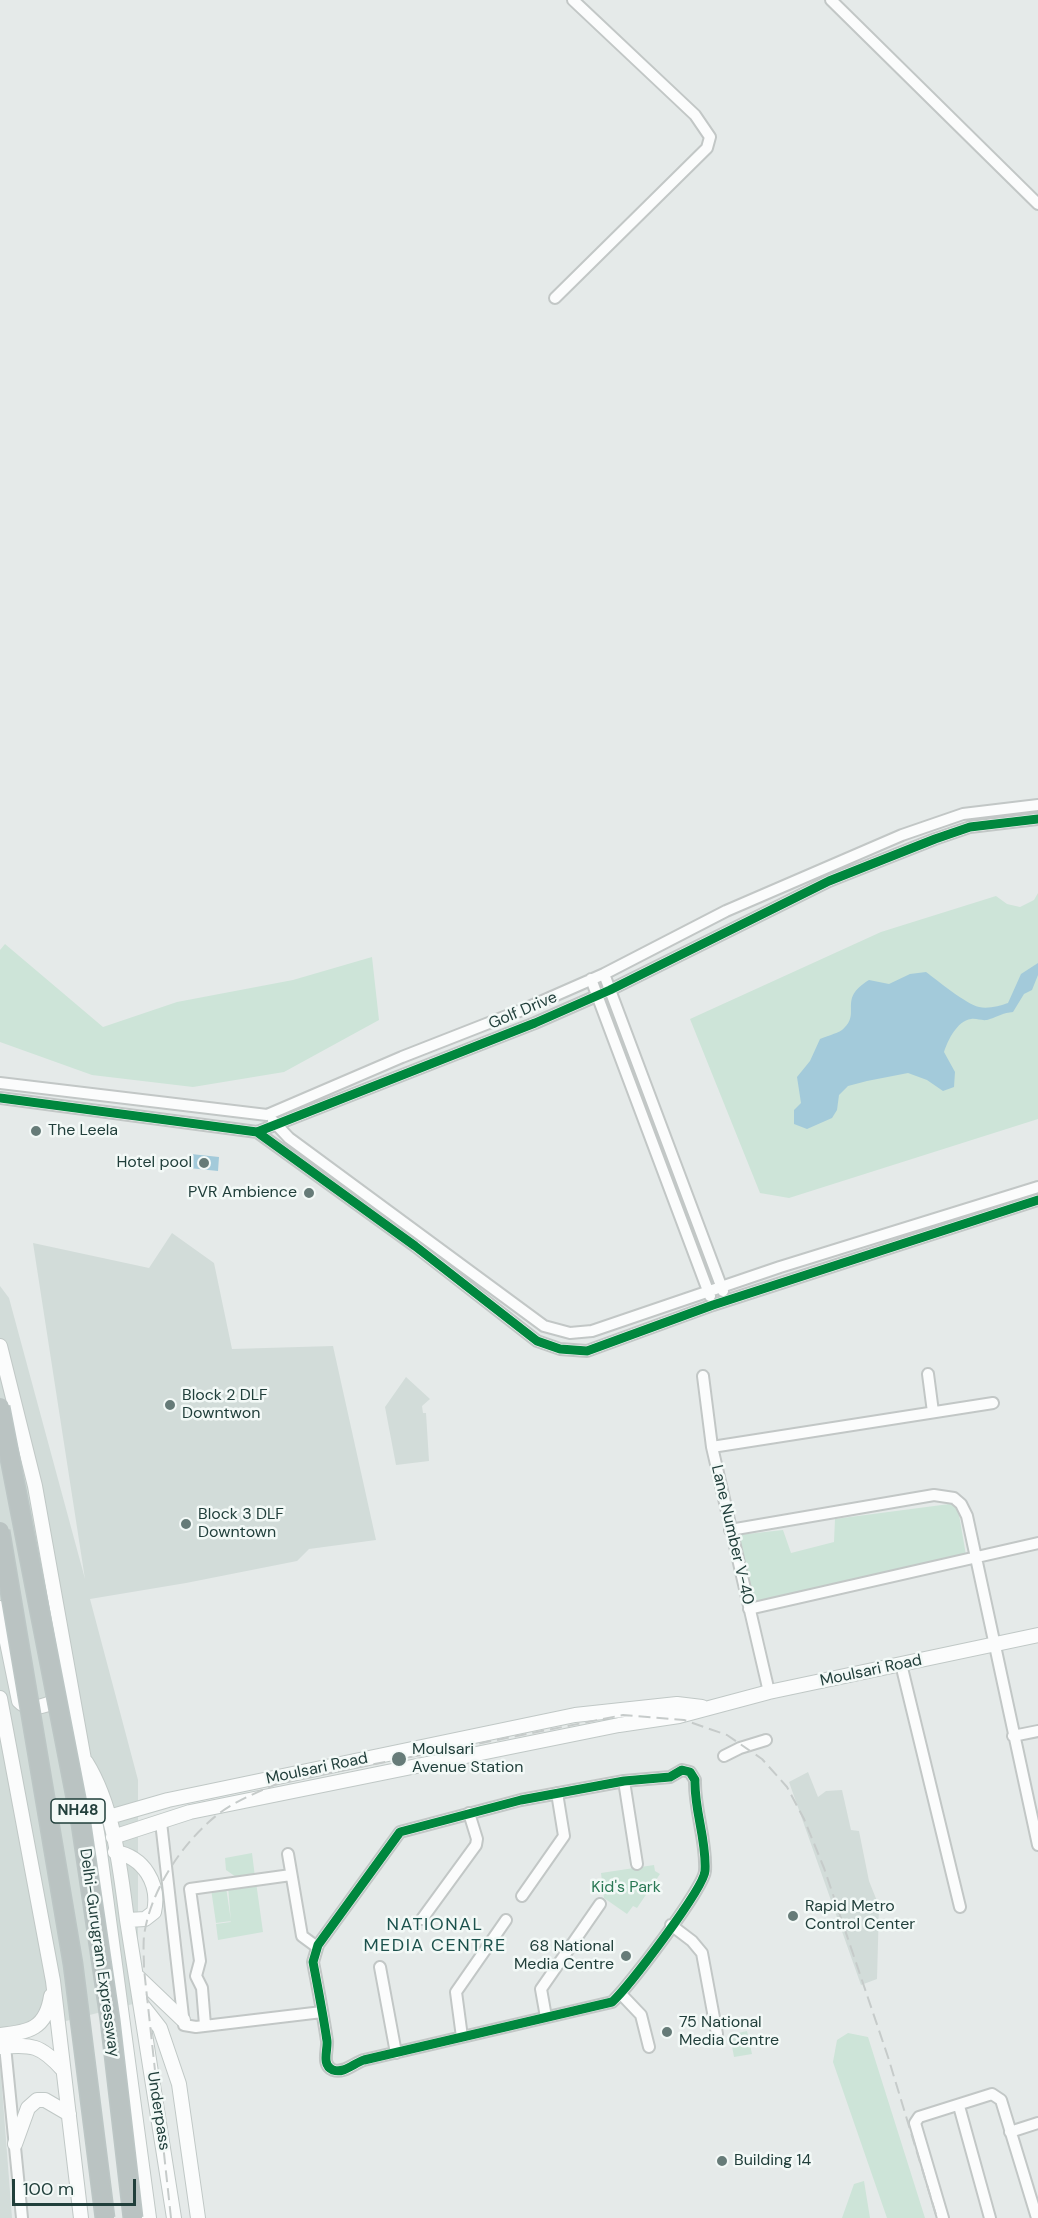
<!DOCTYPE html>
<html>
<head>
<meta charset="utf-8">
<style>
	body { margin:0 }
	#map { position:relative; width:1038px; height:2218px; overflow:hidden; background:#e5eae9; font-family:"DM Sans",sans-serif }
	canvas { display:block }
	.scale { position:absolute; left:12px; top:2179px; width:124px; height:27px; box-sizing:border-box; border:3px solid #213f3b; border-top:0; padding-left:8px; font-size:18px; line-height:21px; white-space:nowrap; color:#213f3b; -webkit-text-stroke:4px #f3f9f7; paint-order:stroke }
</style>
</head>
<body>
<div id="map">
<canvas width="1038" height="2218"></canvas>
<div class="scale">100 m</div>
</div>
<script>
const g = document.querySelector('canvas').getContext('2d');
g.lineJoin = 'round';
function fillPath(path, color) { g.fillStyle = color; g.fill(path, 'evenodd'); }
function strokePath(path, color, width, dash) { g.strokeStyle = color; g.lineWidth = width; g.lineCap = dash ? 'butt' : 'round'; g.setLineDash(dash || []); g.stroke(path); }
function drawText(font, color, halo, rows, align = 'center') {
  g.font = font + ' "DM Sans",sans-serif'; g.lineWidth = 5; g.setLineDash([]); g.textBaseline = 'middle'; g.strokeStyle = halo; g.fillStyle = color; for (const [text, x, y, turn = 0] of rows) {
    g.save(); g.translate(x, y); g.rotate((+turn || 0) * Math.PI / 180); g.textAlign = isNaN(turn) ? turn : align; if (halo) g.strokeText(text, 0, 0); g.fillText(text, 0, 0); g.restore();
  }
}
const built = new Path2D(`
	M172 1233 214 1263 232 1349 333 1346 376 1540 309 1549 297 1561 186 1583 90 1599 138 1780V1977L133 2004 58 2023 0 2029V1286L9 1298 85 1579 33 1243 149 1268Z
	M406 1377 430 1399 422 1406 423 1413H426L429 1461 396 1465 385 1407Z
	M808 1772 818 1797 826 1791 842 1790 851 1830 859 1831 869 1881 879 1906 877 1979 861 1985 789 1782Z
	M0 2062 12 2218H0Z`);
const green = new Path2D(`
	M1038 893V1119L789 1198 760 1193 690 1019 881 932 996 896 1007 904 1020 907 1034 900Z
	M5 944 103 1027 177 1002 293 980 372 957 379 1020 284 1072 193 1087 92 1075 0 1042V950Z
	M957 1503 967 1561 752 1603 738 1535 783 1530 791 1553 834 1542 835 1519Z
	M252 1853 255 1877 239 1879 226 1870 225 1858Z
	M654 1865 655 1871 660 1874 637 1908 633 1906 627 1914 604 1898 601 1873Z
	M256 1882 263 1932 218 1940 216 1924 231 1922 228 1886Z
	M226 1887 231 1921 216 1923 211 1889Z
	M747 2031 752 2054 734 2057 730 2035Z
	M848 2033 868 2037 925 2218H887L833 2062 837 2040Z
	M864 2181 870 2218H842L854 2184Z`);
const water = new Path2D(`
	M1038 963V975L1032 990 1024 994 1013 1012C1003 1013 999 1016 990 1019 983 1022 978 1018 971 1019 957 1021 948 1040 944 1052L955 1072 954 1087 943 1091 927 1080 908 1073 867 1081 848 1086 839 1095 837 1110 832 1118 807 1129 794 1124V1110L801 1103 797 1077 810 1061 820 1039C826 1036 836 1034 842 1030 863 1013 836 1000 869 980L889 984 910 974 926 972C938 981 966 1004 979 1007 988 1009 1000 1006 1008 1003L1021 974Z
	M191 1154 219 1157 218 1171 189 1168Z`);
const street = new Path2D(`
	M831 0 1038 204
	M555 298 707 148 710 137 695 115 573 0
	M604 974 723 1291
	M591 979 710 1296
	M0 1083 267 1115 402 1057 522 1010 604 974 726 911 902 835 963 814 1038 805
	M0 1098 257 1132 535 1023 610 990 829 881 935 839 970 827 1038 819
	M273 1121 289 1138 544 1326 570 1333 592 1331 780 1267 1038 1187
	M257 1132 415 1246 537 1341 560 1349 587 1351 713 1305 1038 1200
	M928 1374 933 1412
	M703 1376 712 1447 769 1692
	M712 1447 993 1403
	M730 1530 934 1495 954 1498 961 1504 967 1516 1038 1845
	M749 1609 1038 1543
	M901 1664 960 1907
	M1013 1736 1038 1731
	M724 1756 740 1748 766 1740
	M682 1770 690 1772 695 1780C694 1810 707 1841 705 1871 704 1888 628 1988 612 2002L364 2060C354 2063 344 2074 333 2070 321 2065 328 2050 327 2041 323 2014 318 1988 313 1962L318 1945 400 1832 521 1800 624 1781 670 1777Z
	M624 1781 637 1864
	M161 1822 184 2025 196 2027 322 2012
	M288 1854 302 1936 317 1947
	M522 1896 564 1836 557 1793
	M422 1919 476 1845 477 1839 469 1813
	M671 1925 692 1941 702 1953 717 2034
	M380 1967 396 2053
	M621 1994 641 2015 649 2047
	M546 2017 541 1989 600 1904
	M205 2025 202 1988 196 1976 200 1961 190 1889 291 1875
	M462 2037 456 1992 506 1920
	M5 2046 22 2218
	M959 2106 990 2218
	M1010 2132 1038 2123
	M943 2218 915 2123 919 2117 992 2094 1001 2100 1037 2218`);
const secondary = new Path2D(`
	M0 1346 35 1486 98 1838 149 2218
	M0 1608 19 1701C30 1713 52 1705 62 1695
	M0 1698 53 1981 81 2218
	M86 1762C114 1807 120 1868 127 1920 142 2019 159 2119 174 2218
	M109 1817 168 1800 575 1715 677 1704 702 1707
	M113 1837 190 1812 619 1725 679 1716 769 1692 1038 1635
	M115 1852C144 1857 160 1884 154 1912L145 1919 128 1920
	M138 1977 183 2020
	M142 2005 160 2028 179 2084 198 2218
	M0 2035C29 2032 46 2029 51 1996
	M0 2047C32 2044 41 2045 63 2070
	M15 2144 28 2108 37 2100H45L69 2114`);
const rail = new Path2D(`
	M171 2218 144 1969C144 1958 143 1947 144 1936 150 1891 182 1843 217 1815 235 1801 258 1792 279 1783L623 1715 684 1720 727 1735 762 1759 787 1787 804 1819 824 1868 888 2057 937 2218`);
const highwayBridge = new Path2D(`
	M0 1407 81 1824 110 2020 133 2218
	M0 1531 73 1964 105 2218`);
const cycleway = new Path2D(`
	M0 1098 257 1132 535 1023 610 990 829 881 935 839 970 827 1038 819
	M257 1132 415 1246 537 1341 560 1349 587 1351 713 1305 1038 1200
	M682 1770 690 1772 695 1780C694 1810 707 1841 705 1871 704 1888 628 1988 612 2002L364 2060C354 2063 344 2074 333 2070 321 2065 328 2050 327 2041 323 2014 318 1988 313 1962L318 1945 400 1832 521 1800 624 1781 670 1777Z`);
const markers = [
	[36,1131,6,"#667b78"],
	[204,1163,6,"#667b78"],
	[309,1193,6,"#667b78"],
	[170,1405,6,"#667b78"],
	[186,1524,6,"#667b78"],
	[399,1759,8,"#667b78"],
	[793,1916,6,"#667b78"],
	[626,1956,6,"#667b78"],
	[667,2032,6,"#667b78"],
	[722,2161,6,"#667b78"]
];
const shields = [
	[78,1811,54]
];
const shieldNames = [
	["NH48",78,1811]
];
const streetNames = [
	["Golf Drive",523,1011,-23],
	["Lane Number V-40",732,1535,77],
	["Moulsari Road",871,1671,-12],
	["Moulsari Road",317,1769,-12],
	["Delhi-Gurugram Expressway",99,1953,82],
	["Underpass",158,2111,81]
];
const poiNames = [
	["The Leela",48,1131],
	["Hotel pool",192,1163,"right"],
	["PVR Ambience",297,1193,"right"],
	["Block 2 DLF",182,1396],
	["Downtwon",182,1414],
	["Block 3 DLF",198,1515],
	["Downtown",198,1533],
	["Moulsari",412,1750],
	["Avenue Station",412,1768],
	["Rapid Metro",805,1907],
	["Control Center",805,1925],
	["68 National",614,1947,"right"],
	["Media Centre",614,1965,"right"],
	["75 National",679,2023],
	["Media Centre",679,2041],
	["Building 14",734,2161]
];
const parkNames = [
	["Kid's Park",626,1888]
];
const neighbourhoodNames = [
	["NATIONAL",435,1925],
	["MEDIA CENTRE",435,1946]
];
fillPath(built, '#d2dcd9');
fillPath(green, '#cde4d8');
fillPath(water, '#a3cada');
strokePath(street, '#c2c7c6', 14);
strokePath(secondary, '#c0c8c6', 16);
strokePath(street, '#fbfcfc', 10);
strokePath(secondary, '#fbfcfc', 14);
strokePath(rail, '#c6cbca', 2, [12, 6]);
strokePath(highwayBridge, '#bcc6c5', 21, []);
strokePath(highwayBridge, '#bac3c2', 18);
strokePath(cycleway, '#00873e', 9);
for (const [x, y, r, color] of markers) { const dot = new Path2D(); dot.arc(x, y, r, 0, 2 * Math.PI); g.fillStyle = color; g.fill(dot); strokePath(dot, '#f3f9f7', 2); }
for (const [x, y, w] of shields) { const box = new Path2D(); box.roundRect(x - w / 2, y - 12, w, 24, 4.5); g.fillStyle = '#f3f9f7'; g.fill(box); strokePath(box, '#213f3b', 1.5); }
drawText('bold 15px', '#213f3b', null, shieldNames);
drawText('16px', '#213f3b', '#f3f9f7', streetNames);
drawText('16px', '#213f3b', '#f3f9f7', poiNames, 'left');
drawText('16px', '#297854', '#f3f9f7', parkNames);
g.letterSpacing = '1.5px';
drawText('18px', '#1c524d', '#f3f9f7', neighbourhoodNames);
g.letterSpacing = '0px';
</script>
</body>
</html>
